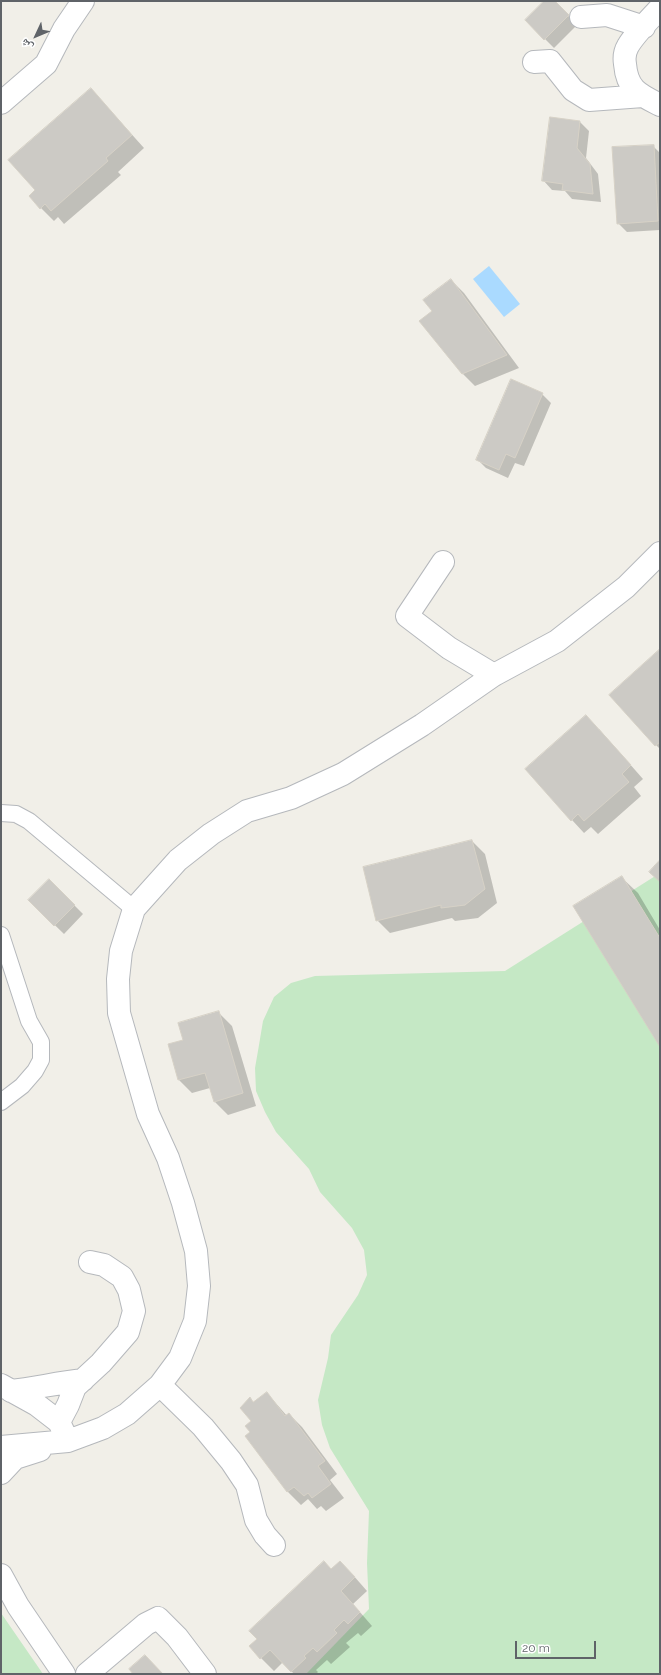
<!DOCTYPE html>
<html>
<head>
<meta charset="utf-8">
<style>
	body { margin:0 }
	#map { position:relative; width:661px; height:1675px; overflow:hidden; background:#f1efe8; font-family:Raleway,"Noto Naskh Arabic",sans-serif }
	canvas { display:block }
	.frame { position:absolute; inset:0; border:2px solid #5f6368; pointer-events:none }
	.north { position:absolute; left:16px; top:16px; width:40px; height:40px; -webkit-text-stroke:3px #fff; paint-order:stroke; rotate:226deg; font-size:11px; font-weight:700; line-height:16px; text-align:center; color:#5f6368 }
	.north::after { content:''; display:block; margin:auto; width:14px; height:18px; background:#5f6368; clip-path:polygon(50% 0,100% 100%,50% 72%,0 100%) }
	.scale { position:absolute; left:515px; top:1641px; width:81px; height:18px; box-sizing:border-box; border:2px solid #5f6368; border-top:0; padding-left:5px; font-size:12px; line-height:14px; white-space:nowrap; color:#5f6368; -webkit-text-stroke:3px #fff; paint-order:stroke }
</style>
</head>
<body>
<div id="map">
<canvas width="661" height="1675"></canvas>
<div class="frame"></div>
<div class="north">ش</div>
<div class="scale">20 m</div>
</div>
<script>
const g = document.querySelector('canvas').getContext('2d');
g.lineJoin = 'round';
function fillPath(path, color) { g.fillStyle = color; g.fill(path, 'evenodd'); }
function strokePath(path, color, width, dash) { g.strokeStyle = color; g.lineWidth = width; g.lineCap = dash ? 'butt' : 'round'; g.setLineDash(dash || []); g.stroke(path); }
const green = new Path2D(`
	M660 873V1674H306L369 1609 367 1563 369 1511 330 1448 322 1425 318 1400 328 1358 331 1335 358 1295 367 1275 364 1250 352 1228 320 1192 309 1169 276 1132 265 1112 256 1091 255 1068 259 1045 263 1021 274 997 291 983 315 976 505 971Z
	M1 1613 43 1674H1Z`);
const water = new Path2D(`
	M489 266 520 304 504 317 473 279Z`);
const shadow = new Path2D(`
	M546 1H554L577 25 554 48 526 20Z
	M91 89 144 148 118 172 121 175 64 224 58 217 54 221 41 208 37 190Z
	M580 122 589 131 586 158 598 174 601 202 572 199 565 191 552 190 543 180Z
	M653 146 660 153V230L627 232 618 223Z
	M451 280 464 293 519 368 475 386 462 373 433 311Z
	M542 394 551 403 524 466 515 463 508 478 486 468 477 459Z
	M660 651V749L656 745Z
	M599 729 643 779 634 787 641 796 598 834 591 827 584 833 572 820Z
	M472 841 485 854 497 903 478 918 455 921 452 918 390 933 377 920Z
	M621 877 638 893 660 930V1045Z
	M49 880 83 914 64 934 29 900Z
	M219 1013 232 1026 256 1106 228 1115 215 1102 210 1088 192 1093 179 1080 169 1045 184 1041Z
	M267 1393 287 1416 289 1414 302 1427 337 1474 330 1480 344 1498 326 1511 321 1506 317 1509 308 1499 301 1505 288 1492 246 1436 251 1432 252 1421 250 1399 254 1403Z
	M331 1570 353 1575 367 1591 353 1604 372 1626 361 1636 358 1633 346 1643 350 1647 331 1664 327 1660 316 1670 318 1672 316 1674H294L283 1662 274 1671 261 1658Z`);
const building = new Path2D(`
	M544 1H555L569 15 544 40 525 20Z
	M91 88 132 135 106 158 108 161 51 211 45 204 40 209 29 196 35 190 8 160Z
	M550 117 580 121 577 148 590 164 593 194 562 190 563 184 542 181Z
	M654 145 658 221 617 224 612 147Z
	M451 279 507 355 462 374 419 321 432 311 423 300Z
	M511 379 543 393 515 458 506 454 499 470 476 460Z
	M660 649V742L655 746 609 695Z
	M586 715 631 765 622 774 629 782 584 821 578 814 571 821 525 769Z
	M472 840 485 889 465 905 441 908V905L376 921 363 867Z
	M660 860V882L649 872Z
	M622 876 660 938V1047L573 906Z
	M49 879 75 905 54 926 28 900Z
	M219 1011 243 1093 214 1102 205 1073 178 1080 168 1044 183 1040 178 1023Z
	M267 1392 285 1416 289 1413 325 1461 318 1466 331 1484 312 1498 308 1493 304 1496 294 1487 287 1492 245 1436 250 1432 245 1426 251 1421 240 1408 250 1397 253 1402Z
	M324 1561 331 1569 340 1561 355 1577 341 1591 360 1612 348 1624 344 1620 334 1630 337 1633 317 1652 313 1648 304 1656 306 1658 291 1672 270 1650 260 1659 249 1646 257 1639 249 1631Z
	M145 1655 163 1674H133L129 1669Z`);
const lane = new Path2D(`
	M1 813 16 814 29 821 134 909
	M1 935 29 1021 41 1042V1060L35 1071 22 1086 1 1102`);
const street = new Path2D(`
	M660 8C651 18 634 35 628 46 625 51 624 58 625 64 627 89 638 94 660 105
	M581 17 607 15 644 27
	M534 62 550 61 573 90 589 100 643 96
	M1 103 46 64 64 29 83 1
	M443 562 407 616 449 648 494 675
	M1 1385 37 1405 59 1422 65 1435
	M160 1385 203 1427 231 1461 247 1485 256 1520 265 1535 274 1545
	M11 1391C35 1388 58 1383 83 1380
	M59 1422 68 1405 75 1387 101 1363 128 1332 134 1311 129 1290 122 1277 104 1265 90 1262
	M1 1447 68 1441 103 1428 127 1414 160 1385 180 1358 195 1321 199 1286 196 1251 183 1203 168 1158 148 1114 119 1013 118 979 121 951 134 909 178 860 211 834 247 811 291 798 343 774 422 725 494 675 557 641 626 587 660 553
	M1 1473 15 1458 40 1450
	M1 1575 18 1606 64 1674
	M87 1674 146 1624 158 1618 177 1637 205 1674`);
fillPath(green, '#c5e8c5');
fillPath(water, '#aadaff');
fillPath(shadow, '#0003');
fillPath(building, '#cccac5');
strokePath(building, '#d6d1c6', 1);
strokePath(lane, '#b5b8bc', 18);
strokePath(street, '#b5b8bc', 24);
strokePath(lane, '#fff', 16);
strokePath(street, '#fff', 22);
</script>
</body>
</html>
